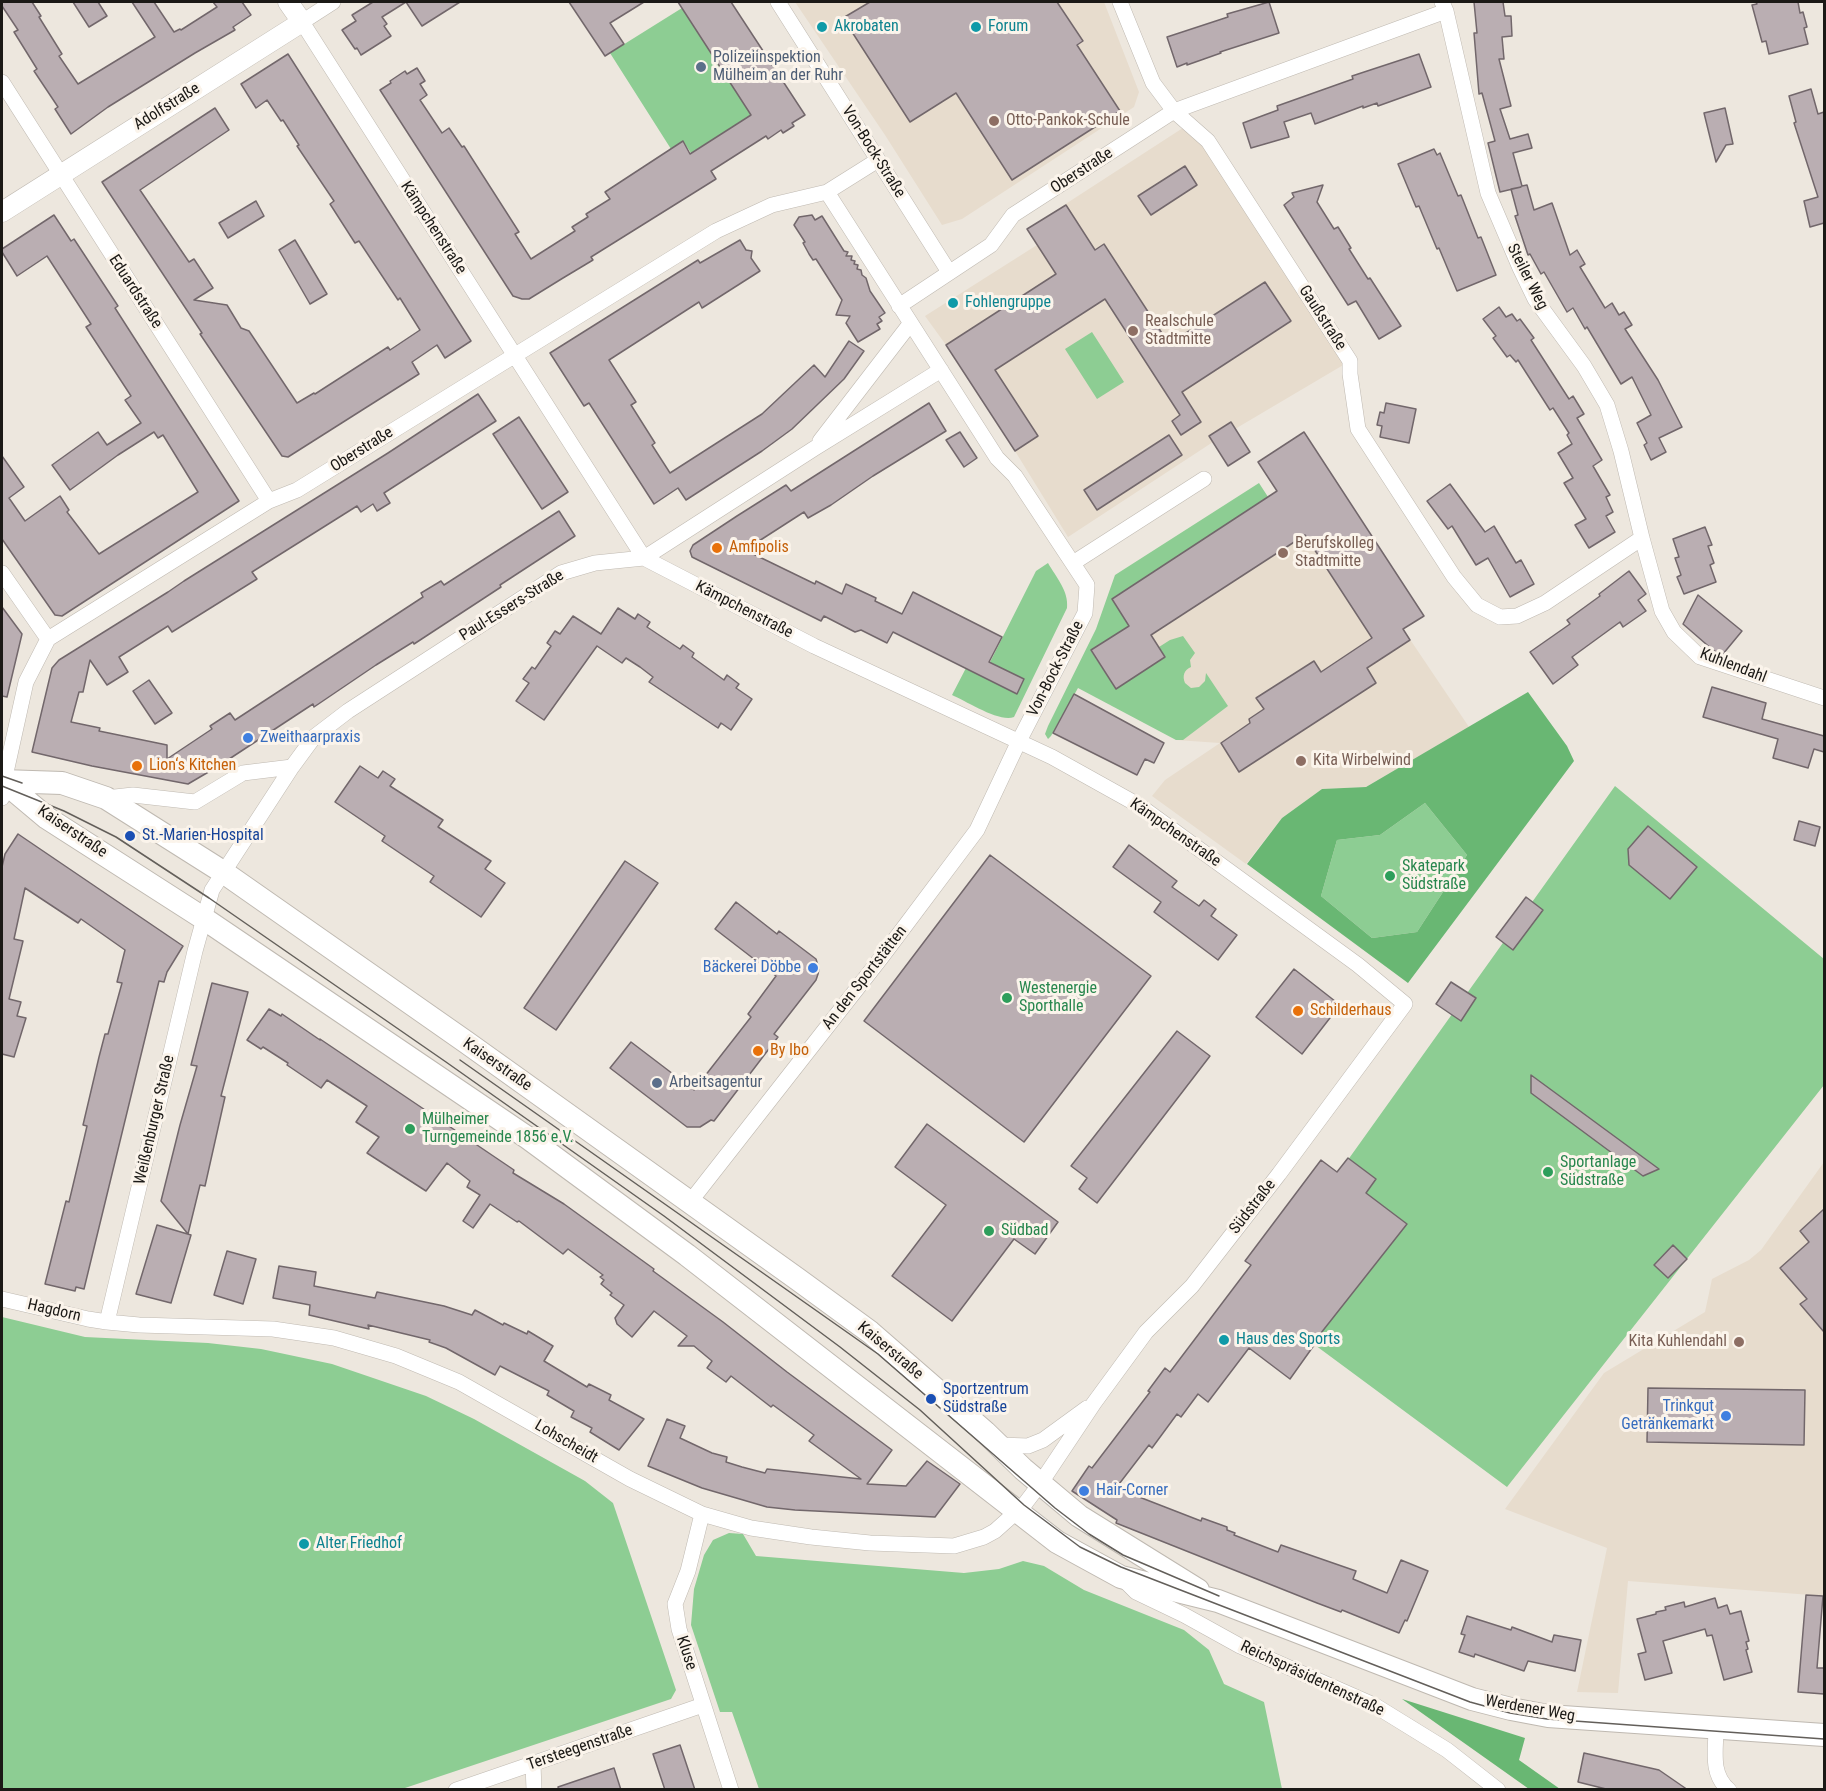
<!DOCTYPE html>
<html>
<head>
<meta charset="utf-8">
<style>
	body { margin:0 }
	#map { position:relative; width:1826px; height:1791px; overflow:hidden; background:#ede7de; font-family:"Roboto Condensed",sans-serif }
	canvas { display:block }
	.frame { position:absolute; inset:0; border:3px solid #1b1916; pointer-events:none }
</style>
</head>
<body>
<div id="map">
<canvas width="1826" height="1791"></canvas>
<div class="frame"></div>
</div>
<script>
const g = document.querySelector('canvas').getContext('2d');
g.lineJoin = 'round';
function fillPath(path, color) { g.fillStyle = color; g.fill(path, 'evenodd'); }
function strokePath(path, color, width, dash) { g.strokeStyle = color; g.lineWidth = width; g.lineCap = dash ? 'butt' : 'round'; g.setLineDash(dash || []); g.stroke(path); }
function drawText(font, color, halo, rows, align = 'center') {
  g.font = font + ' "Roboto Condensed",sans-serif'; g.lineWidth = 6; g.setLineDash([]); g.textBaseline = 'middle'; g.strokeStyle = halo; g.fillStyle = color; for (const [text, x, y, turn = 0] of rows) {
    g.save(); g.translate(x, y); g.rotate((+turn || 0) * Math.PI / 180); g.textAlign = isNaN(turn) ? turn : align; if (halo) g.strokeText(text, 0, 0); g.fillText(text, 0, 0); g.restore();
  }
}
const built = new Path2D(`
	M795 2H1104L1139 92 1134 107 962 219 942 225 885 135Z
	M1189 124 1350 361 1235 429 1210 436 1213 442 1068 537 1015 451 946 345 925 316 1037 245 1027 229Z
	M1304 432 1424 616 1403 629 1469 727 1366 787 1322 789 1282 818 1246 864 1152 796 1165 780 1220 743 1176 740 1116 689 1091 650 1129 626 1112 599 1259 503 1279 494 1258 462Z
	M1824 1162V1596L1628 1581 1618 1693 1577 1692 1607 1548 1505 1509 1604 1373 1705 1312 1712 1279 1749 1260 1761 1250Z`);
const green = new Path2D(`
	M682 8 751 115 691 153 683 141 671 149 610 53Z
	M1092 332 1124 382 1097 399 1065 349Z
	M1259 483 1270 500 1258 504 1112 599 1129 626 1091 651 1116 689 1165 657 1159 647 1170 640 1183 636 1195 653 1190 660 1191 667C1184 670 1182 676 1185 683L1191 688 1199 687 1205 681 1206 673 1228 706 1183 740H1176L1078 688 1051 736 1048 739 1045 734 1048 726 1096 629 1115 575Z
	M1048 563C1056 577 1069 591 1067 608L1014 717C1000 723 966 701 952 695L966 668 983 676 1036 571Z
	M1615 786 1824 959V1085L1507 1487 1250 1297Z
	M1425 803 1467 855 1417 932 1372 938 1321 896 1337 840 1380 835Z
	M2 1317 85 1337 208 1343 261 1349 332 1364 426 1396 474 1419 585 1481 613 1503 676 1690 671 1699 402 1789H2Z
	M729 1533 743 1534 756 1556 964 1573 999 1569 1023 1561 1044 1566 1084 1590 1184 1630 1209 1650 1224 1684 1264 1702 1282 1789H759L732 1712H720L691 1625 694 1589 704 1555 713 1540Z`);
const forest = new Path2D(`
	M1528 692 1567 746 1574 761 1408 983 1247 864 1282 818 1322 789 1366 787ZM1425 803 1467 855 1417 932 1372 938 1321 896 1337 840 1380 835Z
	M1402 1699 1525 1738 1519 1760 1560 1789H1529Z`);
const building = new Path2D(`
	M2 2H32L41 16 39 17 62 54 59 56 78 84 155 37 132 2H154L174 32 180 29 181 30 217 7 213 2H242L251 15 233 27 235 30 195 53 108 107 71 134 55 109 58 107 34 71 37 69 14 32 18 30 2 6Z
	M73 2H98L107 16 89 27Z
	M373 2H460L422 26 406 2 382 17 387 24 384 26 391 36 361 55 357 48 355 49 342 30 356 21 352 15Z
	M569 2H644L610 23 624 44 605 56Z
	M678 2H731L805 115 792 123 794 126 783 133 781 130 768 139 766 136 711 171 716 179 591 257 593 260 563 278 529 299H522L513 296 380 90 391 83 390 81 405 71 407 74 417 68 425 81 420 84 427 95 420 100 442 133 449 128 462 147 464 146 519 232 515 234 531 259 575 231 572 227 588 217 586 214 610 199 605 192 683 141 690 154 751 115Z
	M870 2H1057L1083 41 1077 45 1120 111 1012 180 956 93 910 122 843 18Z
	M1269 2 1279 33 1220 52 1221 53 1187 65V63L1177 67 1167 37 1228 17 1227 14Z
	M1474 2H1503L1505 16H1511L1512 36 1502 37 1504 59H1499L1511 106 1500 109 1510 139 1528 134 1532 148 1513 153 1522 186 1527 185 1534 210 1552 203 1570 255 1577 250 1585 264 1580 267 1605 308 1612 303 1619 315 1624 312 1632 325 1625 329 1658 380 1682 427 1659 438 1666 452 1651 460 1644 445 1647 443 1637 423 1651 415 1632 377 1621 384 1587 327 1585 329 1573 308 1567 312 1544 272 1541 274 1530 254 1528 255 1515 216 1518 215 1511 189 1521 187 1500 192 1488 143 1495 141 1482 93 1479 94 1474 33H1477Z
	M1756 2H1798L1800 13 1803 12 1807 27 1804 28 1808 44 1769 54 1766 41 1762 42 1752 5 1757 4Z
	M288 54 471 341 445 358 437 345 412 362 419 374 288 457 282 456 200 334 202 333 102 182 215 108 229 130 140 190 189 262 194 259 213 288 194 300 227 305 241 328 249 331 297 403 314 393 315 394 388 347 390 350 420 330 400 298 398 300 359 241 355 243 330 204 334 201 297 146 299 145 283 120 281 121 267 100 256 108 241 84Z
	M1419 54 1431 87 1378 106 1377 103 1363 108V106L1315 124 1311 113 1284 122 1289 137 1251 148 1243 123 1278 110 1277 106 1353 79 1352 76Z
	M1811 89 1818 114 1824 112V223L1810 227 1804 201 1818 197 1794 123 1796 122 1789 96Z
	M1725 108 1733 144 1726 145 1716 162 1704 113Z
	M1434 149 1437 155 1440 153 1458 196 1461 195 1478 238 1481 237 1496 275 1457 291 1439 248 1437 249 1419 206 1416 207 1398 164Z
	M1185 166 1197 185 1151 215 1138 196Z
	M1323 185 1317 202 1334 229 1338 227 1351 248 1349 249 1368 279 1370 278 1401 326 1379 339 1356 301 1348 305 1284 205 1294 197 1292 193Z
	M256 201 264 216 228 238 219 223Z
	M1066 205 1095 250 1104 244 1169 344 1265 282 1291 321 1182 392 1201 422 1181 435 1172 421 1180 415 1105 299 995 370 1038 436 1015 451 946 345 1056 274 1027 229Z
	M54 215 71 241 74 239 118 306 115 308 239 501 62 616 55 615 2 539V456L24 487 9 498 25 521 60 496 69 510 67 512 99 554 198 492 163 435 158 438 154 432 118 455 70 490 52 465 98 432 107 445 141 423 125 400 131 396 86 327 91 324 47 256 17 276 2 252V249Z
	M812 215 815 220 822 216 844 251 848 252 846 256H852L851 260 855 261 854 264 858 265 857 269 861 270 862 275 866 278 870 291 885 313 879 317 882 321 877 324 880 329 858 342 846 323 850 316 836 315 842 300 816 259 813 260 809 254 803 243 805 242 794 225 799 217Z
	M295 240 327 294 310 304 279 250Z
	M740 240 746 250 752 251 751 258 760 271 702 308 699 302 609 360 636 402 631 405 655 443 652 445 670 473 762 414 814 365 825 377 849 341 864 351 844 379 792 429 762 451 686 500 678 488 654 504 589 403 584 406 550 353 698 260 700 263Z
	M1499 307 1506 317 1512 314 1517 321 1520 319 1534 338 1531 340 1569 399 1573 396 1584 414 1577 418 1602 460 1593 466 1610 495 1606 497 1613 512 1606 516 1615 532 1589 548 1575 525 1586 519 1564 483 1573 478 1558 453 1572 444 1567 435 1569 433 1553 408 1550 410 1518 360 1516 362 1510 355 1507 357 1493 338 1496 336 1483 319Z
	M478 394 496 421 384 493 390 503 377 511 373 504 361 512 357 506 252 572 257 579 172 632 168 626 119 657 128 672 107 685 90 660 83 692H79L71 722 100 728 99 731 167 745V759L212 729 210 726 230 713 235 720 423 597 421 593 441 581 444 585 559 511 575 536 500 585 501 587 414 644 413 642 376 665 314 707 313 704 217 767 188 784 92 766 32 752 52 668 59 660 168 592 184 581 388 453Z
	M929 403 946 431 873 476 831 505 808 518 804 512 745 550 815 584 816 581 842 594 846 584 876 598 875 601 902 614 913 592 1002 637 989 662 1024 679 1017 694 893 632 887 643 861 630 855 632 824 616 821 621 692 557 690 551 693 545 737 516 786 485 791 491Z
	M1386 403 1416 409 1409 443 1380 437 1382 426 1377 425 1380 412 1384 413Z
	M519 417 568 492 542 509 493 434Z
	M1231 422 1250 452 1228 466 1209 436Z
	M960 432 977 458 964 467 946 440Z
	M1304 432 1424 616 1403 629 1410 640 1367 668 1376 683 1239 772 1221 743 1250 723 1249 719 1264 709 1256 698 1314 661 1321 672 1372 638 1305 535 1151 635 1165 657 1116 689 1091 650 1129 626 1112 599 1277 491 1258 462Z
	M1169 435 1182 455 1097 510 1084 490Z
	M1450 484 1485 532 1494 526 1516 563 1521 560 1534 584 1510 597 1488 558 1476 565 1452 526 1448 529 1427 501Z
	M1705 527 1712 545 1708 546 1714 563 1710 565 1716 582 1684 594 1677 577 1681 575 1675 558 1679 557 1673 539Z
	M1629 571 1646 594 1638 600 1646 611 1623 627 1620 622 1572 657 1578 665 1553 684 1530 652 1570 624 1567 620 1600 596 1599 594Z
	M1698 595 1742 631 1723 654 1714 651 1683 624Z
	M2 607 22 634 7 697 2 696Z
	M618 608 635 619 638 614 650 622 647 627 680 649 683 645 694 653 692 657 724 680 727 675 739 684 736 688 752 699 731 730 721 723 718 728 649 682 653 677 640 667 626 658 622 663 597 646 544 720 516 701 529 683 523 679 532 667 535 669 551 646 547 643 555 631 560 634 573 616 601 634Z
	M149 680 172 713 155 724 133 691Z
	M1712 687 1766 703 1762 719 1824 736V752L1814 749 1808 768 1773 758 1778 739 1703 717Z
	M1074 694 1164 743 1154 763 1145 759 1137 775 1053 733Z
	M360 766 378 778 383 771 395 779 390 786 443 820 438 827 491 861 485 869 505 883 481 917 430 882 434 876 382 841 385 836 335 802Z
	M1799 821 1820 827 1815 846 1794 840Z
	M1648 826 1697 867 1670 899 1629 865 1628 849Z
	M18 834 183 946 167 972 164 982 159 981 84 1289 76 1287 75 1291 45 1284 66 1201 69 1202 79 1160 87 1126 83 1125 99 1057 105 1034H108L122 983 117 982 125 950 81 919 78 923 25 888 14 939 23 941 9 999 21 1002 17 1016 26 1018 14 1057 2 1054V867L5 854Z
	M1129 845 1177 881 1172 887 1199 906 1204 900 1216 909 1211 916 1237 935 1218 960 1154 912 1161 902 1113 867Z
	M990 855 1151 976 1024 1142 864 1021Z
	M625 861 658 883 556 1030 524 1008Z
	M1526 897 1543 910 1513 950 1496 937Z
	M736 902 777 934 779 931 816 959 819 969 818 974 816 980 774 1034 778 1037 714 1121 711 1120 700 1127H687L610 1068 631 1042 694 1090 751 1017 748 1014 776 976 715 929Z
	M1294 969 1340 1005 1302 1054 1256 1017Z
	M1451 982 1476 998 1461 1021 1436 1004Z
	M212 983 248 992 221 1096 225 1097 205 1186 200 1185 188 1234 161 1201 180 1125 197 1066 191 1065Z
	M269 1009 281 1016 282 1014 320 1040V1039L514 1170 513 1173 564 1204 654 1269 653 1271 723 1322 787 1372 892 1450 867 1484 906 1486 927 1461 960 1484 935 1517 795 1510 767 1507 702 1488 648 1466 667 1419 685 1426 680 1438 712 1453 727 1457 726 1462 742 1467 765 1473 767 1469 861 1479 809 1441 814 1435 773 1405 771 1407 731 1376 726 1382 707 1368 712 1361 694 1346H678L687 1336 654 1311 632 1337 617 1324 615 1318 624 1305 610 1295 612 1293 601 1284 604 1280 600 1277 603 1275 568 1249 563 1254 519 1221 517 1222 490 1204 473 1228 463 1221 480 1195 467 1187 470 1181 447 1163 426 1191 367 1153 379 1137 356 1122 367 1106 327 1080 321 1088 287 1065 288 1063 263 1047 261 1049 247 1040Z
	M1177 1031 1210 1056 1097 1203 1079 1189 1087 1178 1071 1166Z
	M1531 1075 1659 1169 1643 1176 1531 1093Z
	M927 1124 1058 1222 1035 1254 1014 1239 952 1321 892 1276 946 1205 895 1167Z
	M1348 1158 1376 1179 1366 1193 1407 1224 1321 1333 1322 1334 1290 1379 1249 1348 1208 1402 1198 1394 1181 1417 1177 1414 1152 1448 1149 1445 1116 1488 1201 1521 1202 1518 1227 1527V1530L1235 1533 1234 1535 1278 1552 1281 1545 1356 1571 1353 1579 1387 1593 1401 1560 1428 1571 1407 1621 1405 1620 1399 1633 1342 1610 1341 1612 1317 1603 1116 1523 1117 1520 1072 1491 1089 1466 1092 1468 1150 1392 1148 1391 1165 1368 1170 1372 1251 1265 1245 1261 1321 1160 1337 1172Z
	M1824 1209V1332L1800 1304 1807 1299 1780 1268 1809 1242 1800 1231Z
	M157 1225 191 1235 171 1303 136 1294Z
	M1673 1245 1687 1259 1668 1278 1654 1265Z
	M227 1251 256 1259 243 1304 214 1295Z
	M279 1266 316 1272 314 1286 375 1298 377 1292 444 1306 472 1315 475 1310 503 1325 504 1323 527 1334 528 1331 553 1346 544 1361 587 1387 589 1384 611 1395 609 1400 644 1419 619 1450 590 1432 592 1428 571 1417 574 1411 547 1395 549 1391 500 1366 495 1375 446 1348 429 1342 430 1340 368 1325 369 1329 309 1315 310 1305 273 1298Z
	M1648 1388 1805 1390 1804 1445 1647 1442Z
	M1806 1595 1823 1596 1817 1668H1824V1694L1798 1692Z
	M1715 1598 1718 1608 1727 1605 1730 1614 1741 1611 1749 1641 1746 1642 1748 1649 1746 1650 1752 1672 1724 1680 1712 1635 1707 1636 1705 1629 1663 1641 1672 1673 1645 1680 1638 1654 1646 1652 1637 1619 1656 1614V1612L1666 1610 1665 1607 1684 1602 1685 1607Z
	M1467 1616 1511 1630 1512 1627 1552 1642 1554 1635 1581 1640 1575 1671 1528 1661 1524 1671 1475 1654 1474 1657 1459 1652 1465 1635 1461 1634Z
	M680 1745 695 1790H665L653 1754Z
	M1584 1753 1659 1770 1688 1790H1610L1578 1782Z
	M614 1768 621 1790H559L558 1787Z`);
const minor = new Path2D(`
	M778 2 949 272
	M1120 2 1153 83 1174 111 1208 141 1350 361V374L1358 429 1454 577 1477 605 1500 617 1517 616 1545 603 1642 538
	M1442 2 1446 11 1488 193 1520 268 1535 299 1584 366 1607 405 1621 451 1642 538 1662 611 1674 632 1700 657 1824 698
	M2 82 269 501
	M899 306 991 245 1013 215 1174 111 1446 11
	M820 441 910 324
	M1073 563 1204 479
	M2 573 48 639
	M2 798 3 786 26 682 48 639 269 501 297 490 716 231 772 205 827 192 878 160
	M106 798 133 795 195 802 243 773 292 767
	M690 1202 881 958 977 830 1019 741 1085 613 1087 585 1015 476 997 458 827 192
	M2 1299 88 1319 107 1322 139 1325 273 1329 334 1338 396 1356 459 1382 630 1479 702 1514 751 1528 811 1537 870 1543 954 1546 984 1537 995 1531 1024 1505 1040 1484 1094 1403 1146 1332 1192 1286 1279 1174 1405 1004 1358 965 1140 806 1052 757 814 646 644 558 302 22 333 2
	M107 1322 195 951 212 890 292 767 314 737 348 711 561 573 595 563 644 558 815 448 941 370
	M999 1445 1028 1446 1043 1440 1087 1408
	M702 1514 688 1571 675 1604 679 1629 731 1790
	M1123 1579 1136 1592 1184 1615 1240 1646 1374 1705 1447 1750 1498 1790
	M1716 1728C1716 1750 1710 1774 1729 1790
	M533 1764 534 1790
	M456 1790 703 1705`);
const tertiary = new Path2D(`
	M2 212 302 22 288 2`);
const secondary = new Path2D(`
	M2 781 62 783 106 798 223 872 466 1042 796 1278 870 1332 985 1432 1023 1469 1079 1516 1198 1590
	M4 782 47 818 203 918 528 1138 687 1255 1057 1542 1121 1577 1218 1601 1472 1699 1511 1709 1548 1716 1824 1735`);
const tram = new Path2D(`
	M2 776 22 783
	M2 786 64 811 116 837 209 898 446 1062 664 1216 840 1347 920 1410 1024 1505 1080 1547 1121 1567 1470 1702 1510 1713 1547 1719 1824 1739
	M460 1060 878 1354 1055 1508 1089 1534 1123 1555 1219 1596`);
const markers = [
	[822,27,6,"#0f9aa8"],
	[976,27,6,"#0f9aa8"],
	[701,67,6,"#5c6f8a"],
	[994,121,6,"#8d6e63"],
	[953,303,6,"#0f9aa8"],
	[1133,331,6,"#8d6e63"],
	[717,548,6,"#e8710a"],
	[1283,553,6,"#8d6e63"],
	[248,738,6,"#3f7fe0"],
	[1301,761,6,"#8d6e63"],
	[137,766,6,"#e8710a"],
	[130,836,6,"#1a4fb4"],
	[1390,876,6,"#2e9e5b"],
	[813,968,6,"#3f7fe0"],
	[1007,998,6,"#2e9e5b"],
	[1298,1011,6,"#e8710a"],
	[758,1051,6,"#e8710a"],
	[657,1083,6,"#5c6f8a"],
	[410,1129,6,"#2e9e5b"],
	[1548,1172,6,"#2e9e5b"],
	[989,1231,6,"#2e9e5b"],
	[1224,1340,6,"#0f9aa8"],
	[1739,1342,6,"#8d6e63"],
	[931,1399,6,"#1a4fb4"],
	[1726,1416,6,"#3f7fe0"],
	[1084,1491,6,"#3f7fe0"],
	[304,1544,6,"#0f9aa8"]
];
const cultureNames = [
	["Akrobaten",834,27],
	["Forum",988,27],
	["Fohlengruppe",965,303],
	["Haus des Sports",1236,1340],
	["Alter Friedhof",316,1544]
];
const serviceNames = [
	["Polizeiinspektion",713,58],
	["Mülheim an der Ruhr",713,76],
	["Arbeitsagentur",669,1083]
];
const streetNames = [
	["Adolfstraße",167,107,-32],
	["Von-Bock-Straße",873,152,58],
	["Oberstraße",1082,171,-33],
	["Kämpchenstraße",433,228,57],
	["Steiler Weg",1527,277,63],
	["Eduardstraße",135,292,57],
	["Gaußstraße",1322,318,57],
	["Oberstraße",362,450,-32],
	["Paul-Essers-Straße",512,606,-32],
	["Kämpchenstraße",744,610,27],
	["Kuhlendahl",1733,666,21],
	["Von-Bock-Straße",1056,669,-63],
	["Kaiserstraße",72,832,34],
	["Kämpchenstraße",1175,833,35],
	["An den Sportstätten",865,978,-52],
	["Kaiserstraße",497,1065,35],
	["Weißenburger Straße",155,1120,-77],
	["Südstraße",1253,1207,-52],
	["Hagdorn",54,1311,13],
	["Kaiserstraße",890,1351,40],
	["Lohscheidt",566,1442,30],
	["Kluse",686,1653,72],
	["Reichspräsidentenstraße",1312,1679,25],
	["Werdener Weg",1530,1709,10],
	["Tersteegenstraße",580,1748,-19]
];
const educationNames = [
	["Otto-Pankok-Schule",1006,121],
	["Realschule",1145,322],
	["Stadtmitte",1145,340],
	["Berufskolleg",1295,544],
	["Stadtmitte",1295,562],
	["Kita Wirbelwind",1313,761],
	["Kita Kuhlendahl",1727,1342,"right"]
];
const foodNames = [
	["Amfipolis",729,548],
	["Lion‘s Kitchen",149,766],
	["Schilderhaus",1310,1011],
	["By Ibo",770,1051]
];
const shopNames = [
	["Zweithaarpraxis",260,738],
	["Bäckerei Döbbe",801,968,"right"],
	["Trinkgut",1714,1407,"right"],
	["Getränkemarkt",1714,1425,"right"],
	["Hair-Corner",1096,1491]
];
const transitNames = [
	["St.-Marien-Hospital",142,836],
	["Sportzentrum",943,1390],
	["Südstraße",943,1408]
];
const leisureNames = [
	["Skatepark",1402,867],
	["Südstraße",1402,885],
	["Westenergie",1019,989],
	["Sporthalle",1019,1007],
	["Mülheimer",422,1120],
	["Turngemeinde 1856 e.V.",422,1138],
	["Sportanlage",1560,1163],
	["Südstraße",1560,1181],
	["Südbad",1001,1231]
];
fillPath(built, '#e7dccd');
fillPath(green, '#8dcd93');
fillPath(forest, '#69b773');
fillPath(building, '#baaeb2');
strokePath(building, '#72676b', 1.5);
strokePath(minor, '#bfb9b1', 16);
strokePath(tertiary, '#bfb9b1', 21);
strokePath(secondary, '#bfb9b1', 24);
strokePath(minor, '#fff', 15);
strokePath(tertiary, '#fff', 20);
strokePath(secondary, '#fff', 22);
strokePath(tram, '#635f5a', 1.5);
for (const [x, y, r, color] of markers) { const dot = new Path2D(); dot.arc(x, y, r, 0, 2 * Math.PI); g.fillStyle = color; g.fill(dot); strokePath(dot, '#fbf4eb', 2); }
drawText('16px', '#0d838f', '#fbf4eb', cultureNames, 'left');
drawText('16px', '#4e5e75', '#fbf4eb', serviceNames, 'left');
drawText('16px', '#1b1916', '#fbf4eb', streetNames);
drawText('16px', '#785e54', '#fbf4eb', educationNames, 'left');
drawText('16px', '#c56008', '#fbf4eb', foodNames, 'left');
drawText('16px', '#366cbe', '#fbf4eb', shopNames, 'left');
drawText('16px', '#164399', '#fbf4eb', transitNames, 'left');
drawText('16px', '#27864d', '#fbf4eb', leisureNames, 'left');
</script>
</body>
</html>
